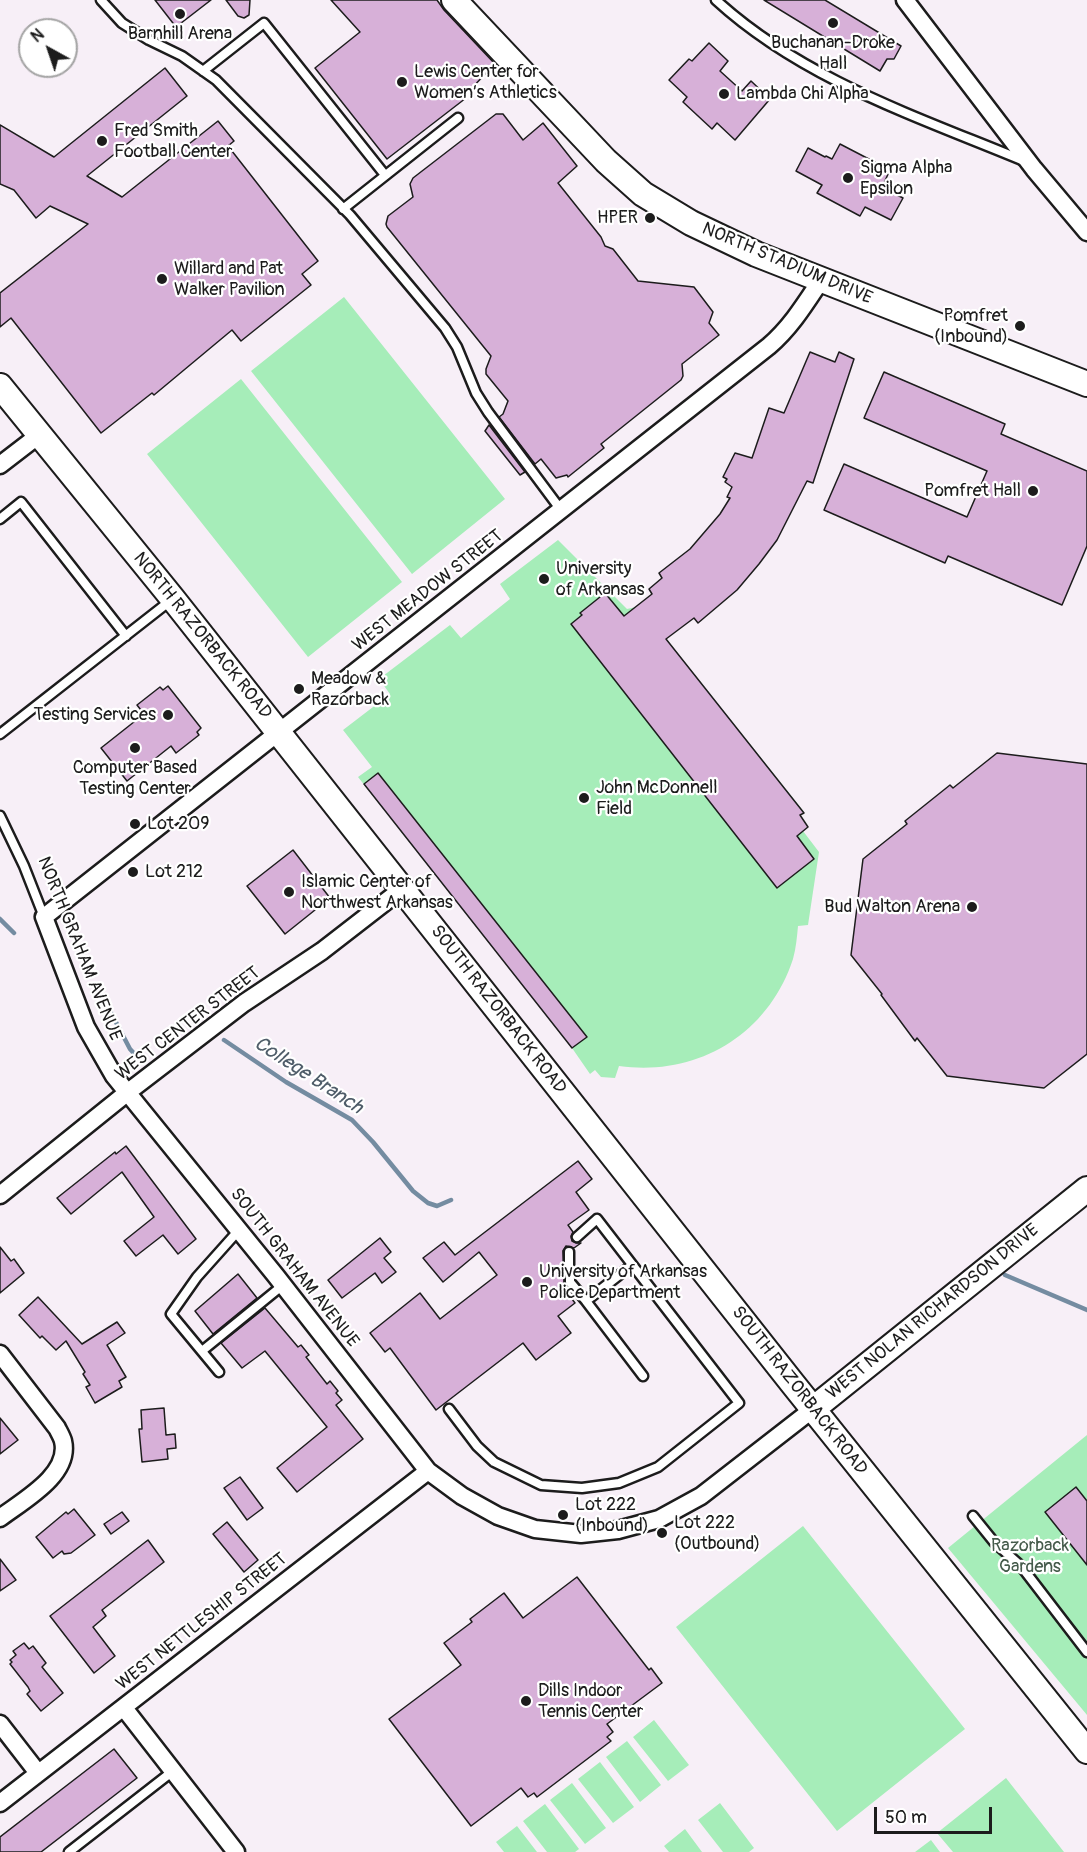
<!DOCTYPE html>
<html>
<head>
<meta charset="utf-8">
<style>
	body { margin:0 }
	#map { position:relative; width:1087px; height:1852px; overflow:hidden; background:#f7eff7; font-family:Pangolin,sans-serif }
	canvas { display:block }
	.north { position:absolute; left:18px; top:18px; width:60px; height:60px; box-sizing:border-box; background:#fff; border:2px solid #a4a4a4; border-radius:50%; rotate:320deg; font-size:16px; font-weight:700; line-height:24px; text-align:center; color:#1c1c1c }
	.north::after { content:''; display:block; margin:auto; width:21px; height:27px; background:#1c1c1c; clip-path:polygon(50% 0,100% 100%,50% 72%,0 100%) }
	.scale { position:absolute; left:874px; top:1807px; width:118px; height:27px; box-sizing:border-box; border:3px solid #1c1c1c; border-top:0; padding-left:8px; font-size:18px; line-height:21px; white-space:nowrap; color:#1c1c1c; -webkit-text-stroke:4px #fff; paint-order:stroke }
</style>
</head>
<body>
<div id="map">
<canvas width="1087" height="1852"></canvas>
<div class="north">N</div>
<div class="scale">50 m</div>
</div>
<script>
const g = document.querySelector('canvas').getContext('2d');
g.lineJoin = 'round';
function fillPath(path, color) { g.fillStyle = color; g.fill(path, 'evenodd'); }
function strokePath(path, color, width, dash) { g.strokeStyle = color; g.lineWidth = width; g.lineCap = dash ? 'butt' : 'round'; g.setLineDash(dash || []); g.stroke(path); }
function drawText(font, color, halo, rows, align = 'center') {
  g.font = font + ' Pangolin,sans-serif'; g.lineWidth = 4.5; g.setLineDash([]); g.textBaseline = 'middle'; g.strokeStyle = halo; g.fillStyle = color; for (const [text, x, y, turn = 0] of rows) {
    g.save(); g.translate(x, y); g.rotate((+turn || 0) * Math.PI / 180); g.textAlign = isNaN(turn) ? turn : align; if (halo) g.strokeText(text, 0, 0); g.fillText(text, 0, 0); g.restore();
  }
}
const green = new Path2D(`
	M344 297 505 499 412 574 251 371Z
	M241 379 402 582 308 657 147 454Z
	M558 540 627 609 636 607 645 618 648 616 804 812 800 816 808 827 803 831 819 852 808 925 798 926C797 937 796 948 793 959 768 1035 697 1077 619 1066L615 1078 601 1077 595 1070 590 1074 572 1048 358 777 372 767 343 730 390 694 379 679 450 625 461 638 510 599 500 584Z
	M1087 1435V1715L948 1548Z
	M803 1526 965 1729 837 1831 676 1627Z
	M654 1720 689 1765 668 1781 633 1737Z
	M627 1741 661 1785 640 1802 606 1757Z
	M600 1762 634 1807 613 1823 578 1779Z
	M1006 1778 1064 1852H953L937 1833Z
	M572 1783 606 1828 585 1844 550 1800Z
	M720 1803 754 1848 749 1852H723L698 1820Z
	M545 1804 579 1849 575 1852H547L523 1821Z
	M517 1826 537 1852H504L496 1842Z
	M685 1829 702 1852H703H669L664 1846Z
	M931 1840 940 1852H915Z`);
const stream = new Path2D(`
	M0 919 14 933
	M108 1007 130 1049 140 1060
	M224 1040 286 1082 352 1120 373 1142 413 1191 428 1203 437 1206 451 1200
	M1005 1275 1087 1310`);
const building = new Path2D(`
	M155 0H211L176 27Z
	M226 0H250L249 15 244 18 238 16Z
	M331 0H437L444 10 495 64 464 96 466 98 387 159 315 68 360 32Z
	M764 0H825L901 46 894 59H887L880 71Z
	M709 43 728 61 720 71 742 91 751 81 770 99 735 140 717 123 712 129 683 102 687 97 669 80 689 59 692 61Z
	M165 68 187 96 87 176 122 197 218 121 234 141 228 146 318 261 302 274 311 285 241 341 232 330 154 395 152 393 101 433 11 318 0 327V293L88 224 50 206 36 218 14 190 0 184V125L54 157Z
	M496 114H503L523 140 543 123 577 166 558 183 601 237 605 246 613 249 638 281 694 287 713 312 709 323 719 335 682 364 683 376 681 380 601 444 604 448 568 477 567 475 556 478 541 459 535 464 499 417 503 414 508 401 486 374V369L491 356 387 227 386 224 388 216 413 197 410 184 413 178Z
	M840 144 890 170 883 185 886 187 885 189 903 198 891 220 865 207 860 216 817 193 822 185 796 171 808 148 825 157 826 156 832 159Z
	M810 352 835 362 839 352 854 359 813 483 807 481 777 540 759 564 737 590 698 623 694 618 666 639 804 813 800 815 808 827 797 836 814 859 777 888 571 624 582 615 580 613 605 593 624 616 652 594 649 589 662 578 659 573 690 549 720 514 730 498 727 497 732 487 725 482 727 479 723 477 735 453 752 458 769 408 784 413Z
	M884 372 1005 424 1001 434 1087 471V546L1062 605 948 556 945 563 824 510 844 464 967 517 987 471 864 418Z
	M489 425 525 472 520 475 485 431Z
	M168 686 201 728 197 732 199 735 176 753 171 746 127 781 101 748 144 714 137 705 160 687 163 690Z
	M997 753 1087 764V1054L1044 1088 947 1076 917 1038 915 1041 881 995 882 994 851 955 863 859 907 824 905 821 950 785 953 788Z
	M378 773 587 1037 572 1048 364 784Z
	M293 850 330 898 285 934 247 886Z
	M126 1146 196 1239 178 1254 163 1235 136 1256 124 1241 154 1217 122 1172 71 1214 57 1198 115 1152 116 1154Z
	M578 1161 592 1179 576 1192 589 1210 568 1225 573 1232 571 1236 572 1241 576 1243H581L574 1248 566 1246 563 1251 564 1269 568 1271 573 1270 576 1274H566L564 1278V1284L562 1286 575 1303 558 1316 571 1333 536 1360 523 1343 436 1410 390 1348 385 1352 370 1333 420 1293 440 1319 497 1275 479 1252 443 1282 423 1258 444 1242 455 1255Z
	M380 1238 391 1252 384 1258 396 1272 382 1283 375 1273 342 1298 328 1280Z
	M0 1247 11 1261 14 1259 24 1273 0 1293Z
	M238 1274 257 1298 213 1334 195 1311Z
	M38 1297 82 1344 117 1322 125 1333 107 1345 126 1377 119 1381 122 1387 95 1403 86 1387 90 1385 83 1374 85 1372 66 1341 56 1350 42 1336 40 1338 19 1315Z
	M265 1308 298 1347 301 1345 309 1355 306 1357 327 1384 330 1381 338 1391 336 1393 342 1400 336 1405 363 1439 297 1492 277 1468 327 1427 265 1351 242 1368 221 1343Z
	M164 1408 166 1435 175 1434 176 1448 167 1449 168 1459 142 1462 139 1429H142L141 1410Z
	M0 1418 18 1440 0 1454Z
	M240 1477 263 1508 247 1520 224 1488Z
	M1076 1487 1087 1501V1565L1045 1512Z
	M74 1509 95 1535 71 1553 64 1554 62 1551 53 1558 36 1537 66 1512 68 1514Z
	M122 1512 129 1521 111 1534 104 1524Z
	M227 1522 258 1560 244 1572 213 1534Z
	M148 1540 164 1562 102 1610 106 1616 93 1627 115 1656 94 1673 50 1616Z
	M0 1559 16 1580 0 1591Z
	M577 1577 649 1670 651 1668 662 1683 607 1724 613 1732 607 1737 611 1741 537 1797 534 1793 528 1797 521 1788 471 1826 389 1719 461 1665 444 1643 472 1622 470 1619 504 1593 523 1618Z
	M24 1643 29 1649 33 1646 46 1663 42 1667 63 1693 41 1711 27 1694 30 1691 28 1687 10 1664 12 1662 10 1660 16 1655 13 1651Z
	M114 1749 137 1778 41 1852H0V1837Z`);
const lane = new Path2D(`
	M101 0 122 23 149 40 182 56 216 80 350 215 445 328 457 347 476 393 488 412 561 510
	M716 0C802 79 918 117 1024 161
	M203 71 264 23 385 175
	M343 209 458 118
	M0 519 21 502 126 636
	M0 734 170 601
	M0 816 24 866 44 917
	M569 1252V1265
	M632 1265 586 1301 643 1376
	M570 1279V1282L586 1301
	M202 1351 283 1285
	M219 1372 171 1314 197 1277 239 1230
	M449 1409 477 1446 494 1462 541 1485 582 1488 619 1483 658 1467 739 1403 597 1219 577 1237
	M973 1516 994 1542 1021 1566 1087 1652
	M69 1852 173 1771`);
const street = new Path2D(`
	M905 0 1034 169 1087 232
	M0 465 39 435
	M0 1195 128 1092 244 1003 322 951 402 889
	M0 1354 57 1428C59 1432 62 1437 63 1441 71 1475 22 1501 0 1518
	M813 1409 701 1496 659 1519 618 1530 581 1534 535 1529 498 1516 462 1496 428 1471 276 1276 114 1076 86 1027 44 917 769 346C791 327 805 304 821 280
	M124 1708 236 1852
	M0 1724 38 1773
	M0 1803 428 1471`);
const secondary = new Path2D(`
	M454 0 606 161 643 194 691 223 756 254 1087 384
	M0 386 173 599 793 1384 1087 1751
	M813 1409 1087 1189`);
const markers = [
	[180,14,6,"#1c1c1c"],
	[833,23,6,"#1c1c1c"],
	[402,82,6,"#1c1c1c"],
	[724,94,6,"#1c1c1c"],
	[102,141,6,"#1c1c1c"],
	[848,178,6,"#1c1c1c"],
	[650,218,6,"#1c1c1c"],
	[162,279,6,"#1c1c1c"],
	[1020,326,6,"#1c1c1c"],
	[1033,491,6,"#1c1c1c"],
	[544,579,6,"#1c1c1c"],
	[299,689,6,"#1c1c1c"],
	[168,715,6,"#1c1c1c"],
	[135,748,6,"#1c1c1c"],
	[584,798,6,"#1c1c1c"],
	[135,824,6,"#1c1c1c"],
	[133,872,6,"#1c1c1c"],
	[289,892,6,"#1c1c1c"],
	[972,907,6,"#1c1c1c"],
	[527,1282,6,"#1c1c1c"],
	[563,1515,6,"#1c1c1c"],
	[662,1533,6,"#1c1c1c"],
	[526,1701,6,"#1c1c1c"]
];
const poiNames = [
	["Barnhill Arena",180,34,"center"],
	["Buchanan-Droke",833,43,"center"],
	["Hall",833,64,"center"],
	["Lewis Center for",414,72],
	["Women’s Athletics",414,93],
	["Lambda Chi Alpha",736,94],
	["Fred Smith",114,131],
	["Football Center",114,152],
	["Sigma Alpha",860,168],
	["Epsilon",860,189],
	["HPER",638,218,"right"],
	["Willard and Pat",174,269],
	["Walker Pavilion",174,290],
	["Pomfret",1008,316,"right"],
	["(Inbound)",1008,337,"right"],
	["Pomfret Hall",1021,491,"right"],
	["University",556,569],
	["of Arkansas",556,590],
	["Meadow &",311,679],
	["Razorback",311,700],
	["Testing Services",156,715,"right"],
	["Computer Based",135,768,"center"],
	["Testing Center",135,789,"center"],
	["John McDonnell",596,788],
	["Field",596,809],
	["Lot 209",147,824],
	["Lot 212",145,872],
	["Islamic Center of",301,882],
	["Northwest Arkansas",301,903],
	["Bud Walton Arena",960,907,"right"],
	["University of Arkansas",539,1272],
	["Police Department",539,1293],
	["Lot 222",575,1505],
	["(Inbound)",575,1526],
	["Lot 222",674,1523],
	["(Outbound)",674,1544],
	["Dills Indoor",538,1691],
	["Tennis Center",538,1712]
];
const streetNames = [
	["NORTH STADIUM DRIVE",787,264,23],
	["WEST MEADOW STREET",428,591,-38],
	["NORTH RAZORBACK ROAD",202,636,51],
	["NORTH GRAHAM AVENUE",79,949,68],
	["SOUTH RAZORBACK ROAD",498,1010,52],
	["WEST CENTER STREET",188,1024,-37],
	["SOUTH GRAHAM AVENUE",294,1268,52],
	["WEST NOLAN RICHARDSON DRIVE",933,1312,-39],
	["SOUTH RAZORBACK ROAD",799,1391,52],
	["WEST NETTLESHIP STREET",202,1622,-38]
];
const parkNames = [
	["Razorback",1030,1546],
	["Gardens",1030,1567]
];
const waterNames = [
	["College Branch",308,1076,33]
];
fillPath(green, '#a6edb9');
strokePath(stream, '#748ca1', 4.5);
fillPath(building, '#d7b0d8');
strokePath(building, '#1c1c1c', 1.5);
strokePath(lane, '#1c1c1c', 13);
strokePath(street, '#1c1c1c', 21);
strokePath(secondary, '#1c1c1c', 28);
strokePath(lane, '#fff', 8);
strokePath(street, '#fff', 16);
strokePath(secondary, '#fff', 24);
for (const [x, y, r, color] of markers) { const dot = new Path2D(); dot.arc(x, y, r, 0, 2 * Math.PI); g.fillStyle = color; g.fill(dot); strokePath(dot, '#fff', 2); }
drawText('18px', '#1c1c1c', '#fff', poiNames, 'left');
drawText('18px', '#1c1c1c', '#fff', streetNames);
drawText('18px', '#455b4b', '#fff', parkNames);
drawText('italic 20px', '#4f5d69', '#fff', waterNames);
</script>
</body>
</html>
